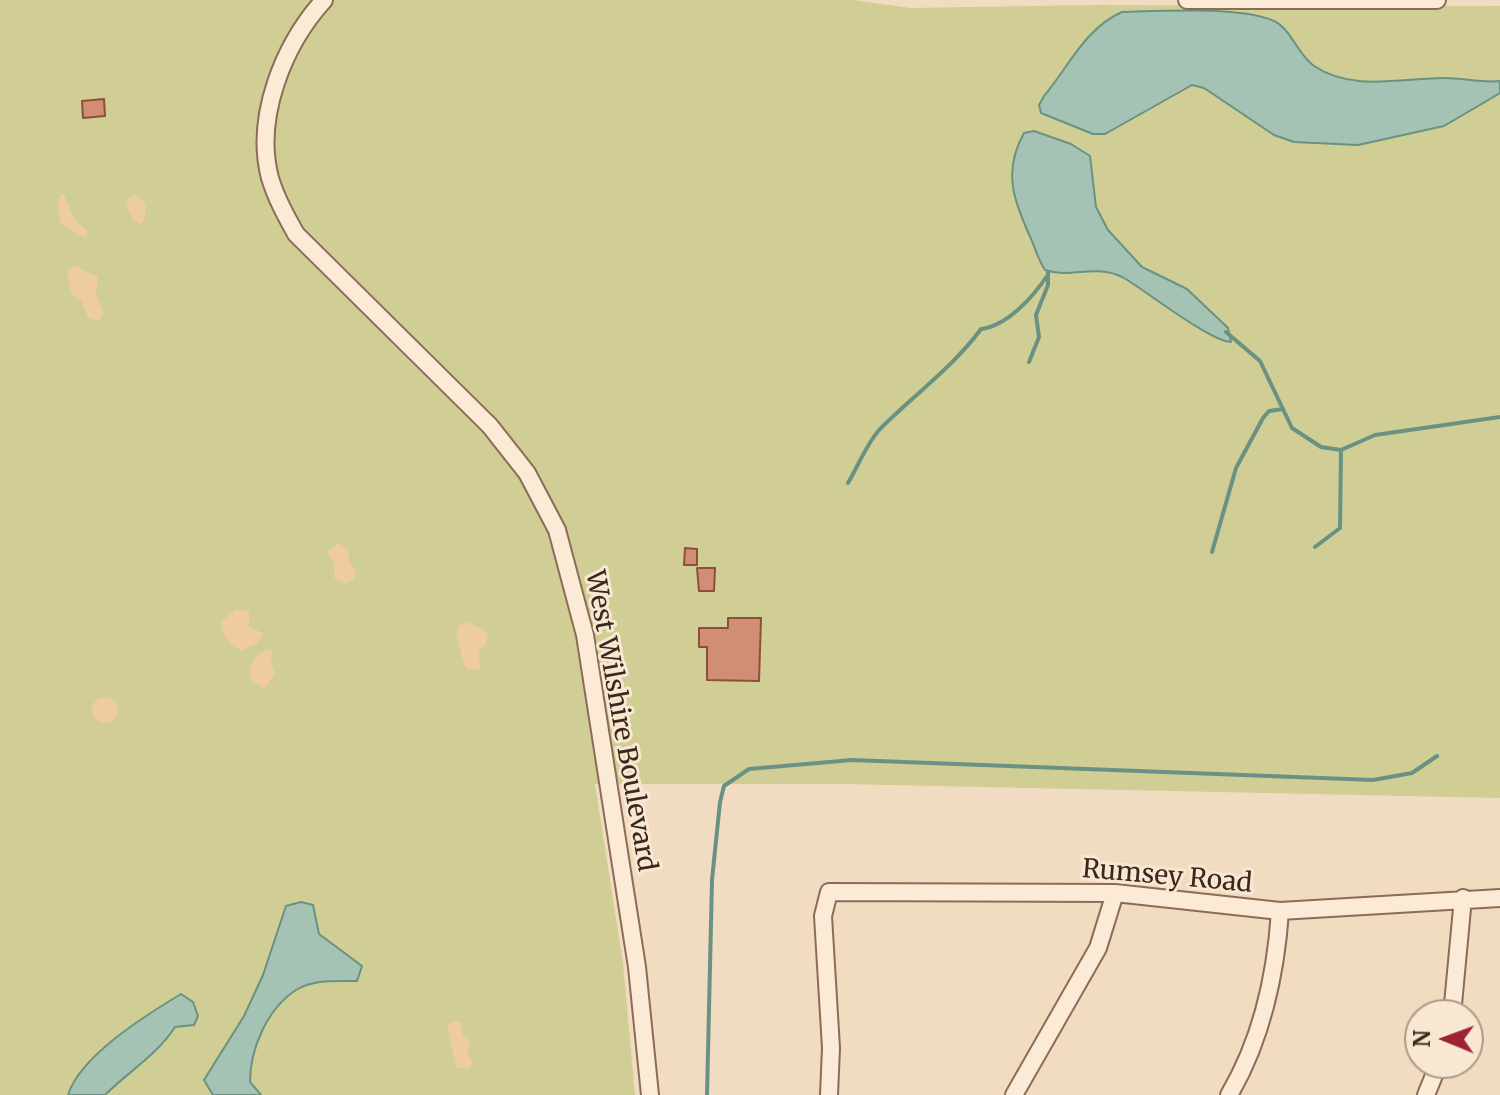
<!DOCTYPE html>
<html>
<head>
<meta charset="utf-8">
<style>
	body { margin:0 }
	#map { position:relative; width:1500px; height:1095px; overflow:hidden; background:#f1dbc1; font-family:Merriweather,serif }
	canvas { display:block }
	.north { position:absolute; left:1404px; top:999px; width:80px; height:80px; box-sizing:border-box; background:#f8e7d1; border:2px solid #ac9a89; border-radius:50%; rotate:271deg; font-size:22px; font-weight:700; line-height:32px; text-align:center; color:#3a271d }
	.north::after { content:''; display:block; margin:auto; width:28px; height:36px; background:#9f2337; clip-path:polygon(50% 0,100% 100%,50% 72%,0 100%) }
</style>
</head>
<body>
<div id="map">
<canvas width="1500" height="1095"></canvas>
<div class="north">N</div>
</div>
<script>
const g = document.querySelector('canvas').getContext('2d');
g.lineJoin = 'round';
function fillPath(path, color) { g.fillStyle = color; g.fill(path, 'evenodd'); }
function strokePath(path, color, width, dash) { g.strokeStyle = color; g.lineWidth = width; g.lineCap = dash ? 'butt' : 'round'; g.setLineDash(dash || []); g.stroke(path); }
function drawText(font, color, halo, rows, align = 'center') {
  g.font = font + ' Merriweather,serif'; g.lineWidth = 6; g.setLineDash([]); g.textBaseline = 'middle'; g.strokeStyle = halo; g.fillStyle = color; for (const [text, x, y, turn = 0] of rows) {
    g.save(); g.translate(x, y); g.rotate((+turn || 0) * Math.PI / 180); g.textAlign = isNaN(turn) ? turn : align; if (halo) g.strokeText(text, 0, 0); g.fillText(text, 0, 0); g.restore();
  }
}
const green = new Path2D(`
	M0 0H853L910 8 1095 5 1500 6V798L843 784H595L623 963 635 1095H0Z`);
const sand = new Path2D(`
	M63 193 74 219 87 231 86 239 61 224 57 200Z
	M135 195 146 204 145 219 141 224C131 222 128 209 126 200Z
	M75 266 98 277 96 292 104 314 98 321 88 318 82 301 71 293 67 271Z
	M338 543 348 550 350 564 356 571 354 580 345 584 334 578 335 564 327 552Z
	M236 609 249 612V626L264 634 256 644 241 650C231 648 221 633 221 622Z
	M466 622 483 629 488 635 486 644 479 650 480 669H467C460 660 461 646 456 635L459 626Z
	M269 649 273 650 271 662 275 674 264 688 251 680C249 664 254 654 269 649Z
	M92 710a13 13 0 1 1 26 0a13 13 0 1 1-26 0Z
	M453 1021 460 1022 463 1036 470 1041 468 1054 473 1062 469 1069 456 1067 447 1025Z`);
const water = new Path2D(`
	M1122 12C1159 11 1241 6 1274 21 1291 29 1298 55 1314 66 1353 92 1402 78 1445 78 1464 78 1481 83 1500 81V93L1444 126 1358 145 1294 142 1274 135 1204 88 1192 85 1105 134H1093L1041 113 1039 105 1044 96C1068 68 1085 28 1122 12Z
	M1034 131 1071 144 1090 156 1096 207 1108 230 1142 267 1187 289 1228 328 1231 342C1211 342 1146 291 1124 278 1097 263 1072 279 1045 270 1039 261 1036 251 1032 241 1014 202 1002 172 1024 133Z
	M301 902 313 905 319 934 362 966 357 981C337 981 314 979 296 990 267 1009 250 1049 250 1082L261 1095H213L204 1080 244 1016 263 975 286 906Z
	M181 994 193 1002 198 1016 194 1025 175 1027C157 1055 128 1072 105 1095H68C80 1056 146 1015 181 994Z`);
const stream = new Path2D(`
	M1226 332 1260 361 1292 428 1321 447 1341 450 1375 435 1500 417
	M1029 362 1039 337 1036 315 1048 285V272
	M848 483C858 466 867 443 880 429 913 396 954 366 981 329 1007 326 1033 297 1047 276
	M1315 547 1340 528 1341 450
	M1212 552 1236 468 1263 418 1269 411 1283 409
	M707 1095 712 880 720 802 724 786 749 769 852 760 1373 780 1412 773 1437 756`);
const building = new Path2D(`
	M104 99 105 116 83 118 82 101Z
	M685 548 697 549V565H684Z
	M697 568H715L714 591H699Z
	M728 618H761L759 681 707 680V647H699V628H728Z`);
const minor = new Path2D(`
	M324 0C284 44 254 117 270 178 276 198 286 216 296 234L490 426 527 473 557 530 585 635 637 967 650 1095
	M1187 0H1437
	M1452 1015 1463 898
	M829 1095 831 1048 823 916 829 892 1115 893 1280 911 1500 898
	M1014 1095 1098 948 1115 893
	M1229 1095C1261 1041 1276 974 1280 911
	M1426 1095 1439 1063`);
const streetNames = [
	["West Wilshire Boulevard",620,721,80],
	["Rumsey Road",1167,877,5]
];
fillPath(green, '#d0ce94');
fillPath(sand, '#efcc9d');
fillPath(water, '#a4c3b5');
strokePath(water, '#6a9282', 2);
strokePath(stream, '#6a9282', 4);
fillPath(building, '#d28d75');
strokePath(building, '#8d4f3c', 2);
strokePath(minor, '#8c6b57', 20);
strokePath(minor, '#fbead5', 16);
drawText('26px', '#3a271d', '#f8e7d1', streetNames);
</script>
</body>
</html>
